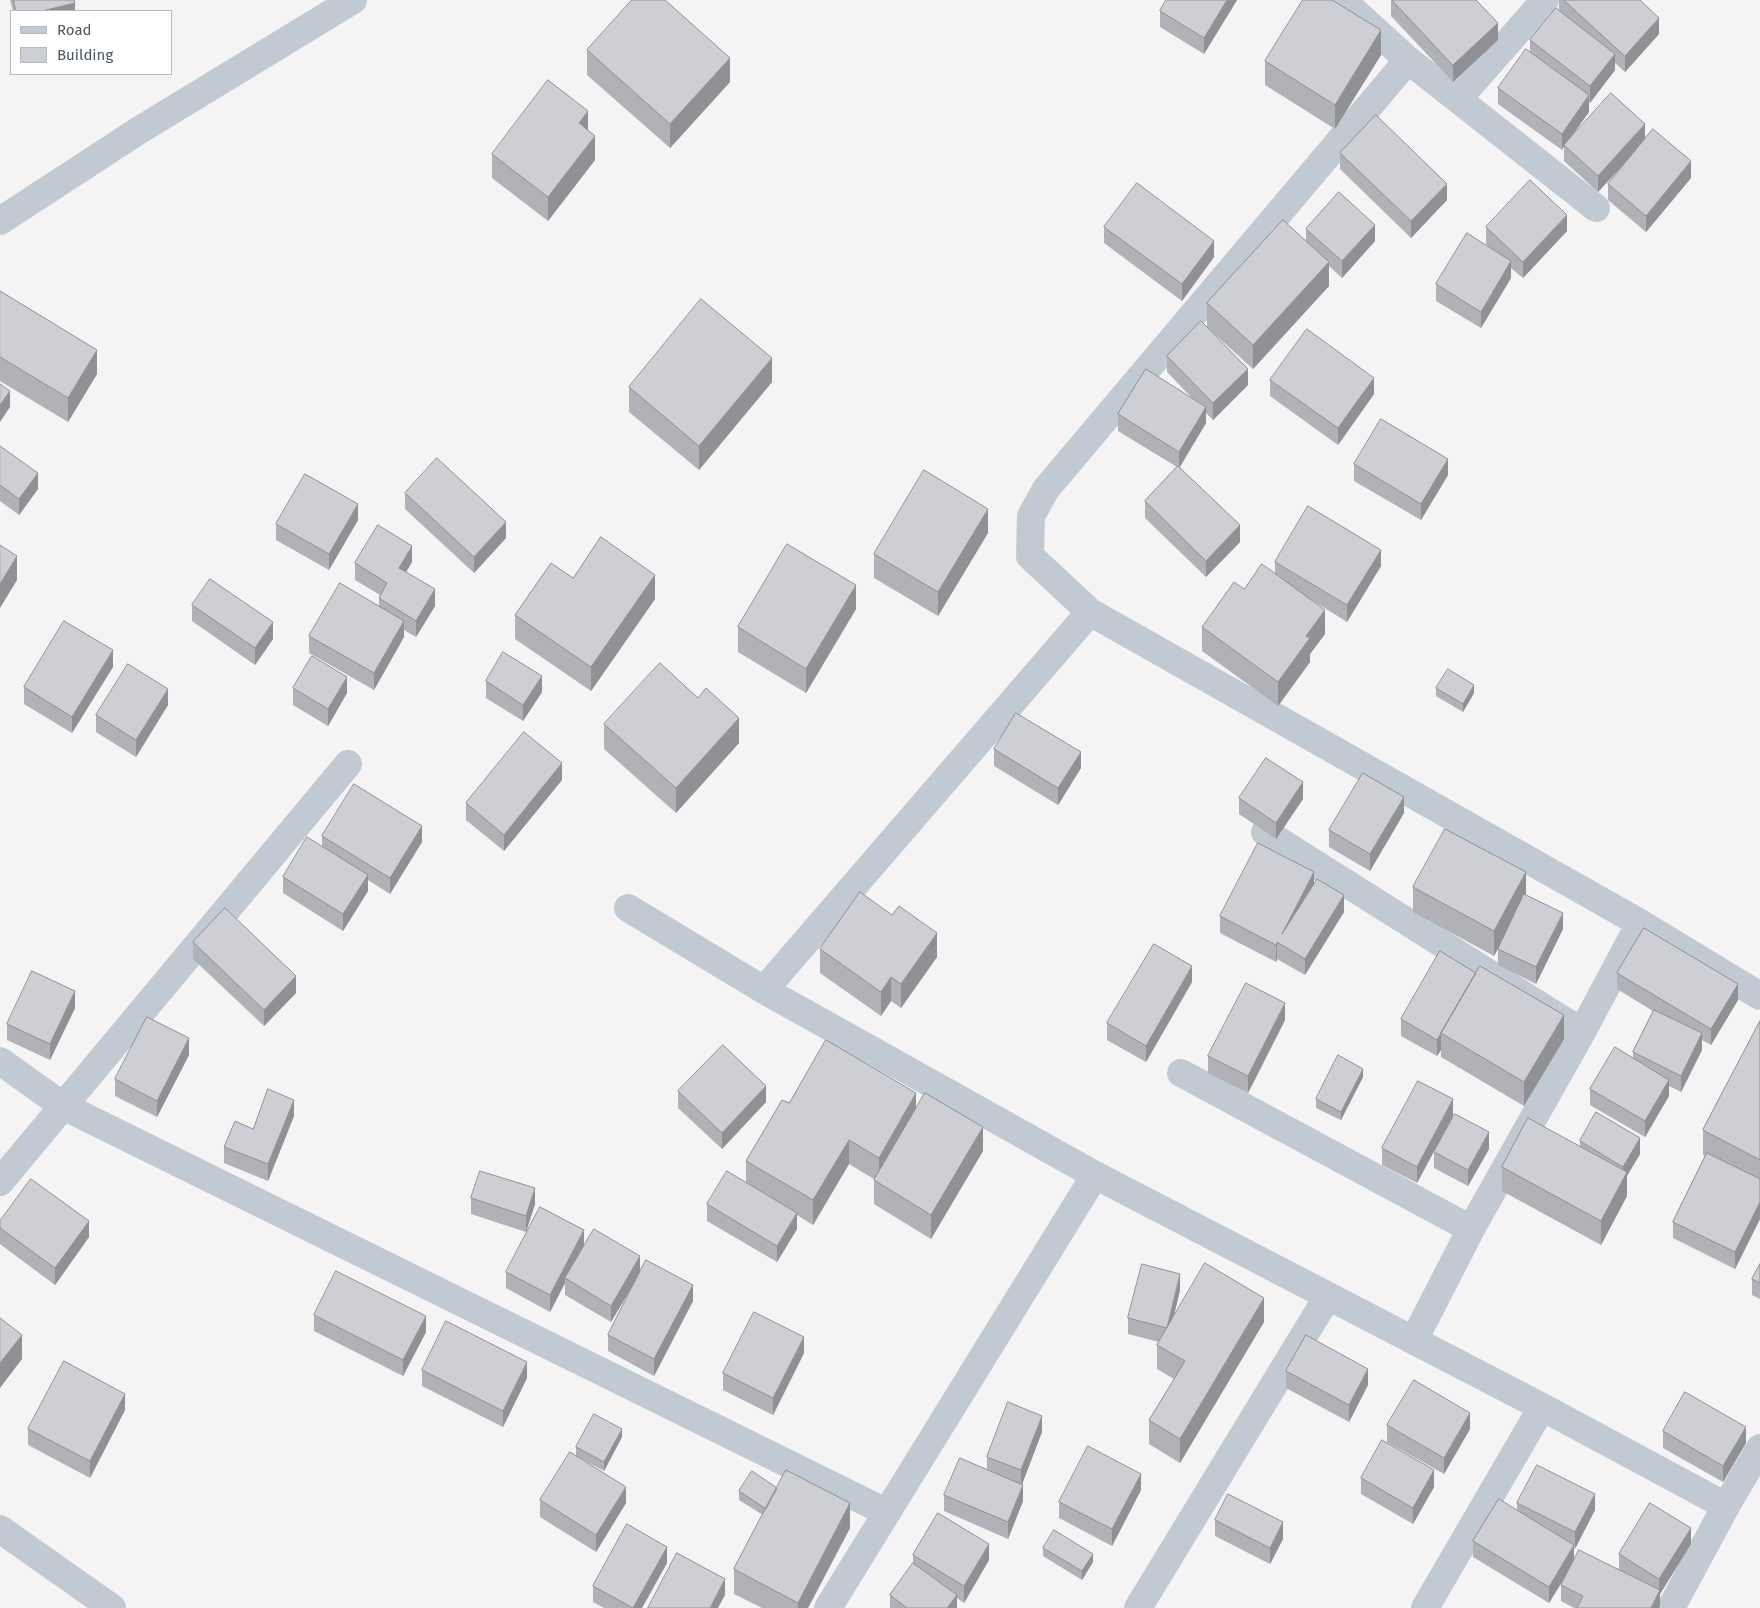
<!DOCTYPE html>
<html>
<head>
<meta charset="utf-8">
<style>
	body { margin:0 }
	#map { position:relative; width:1760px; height:1608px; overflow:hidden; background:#f5f3f3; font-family:"Fira Sans",sans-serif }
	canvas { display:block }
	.legend { position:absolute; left:10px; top:10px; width:162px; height:65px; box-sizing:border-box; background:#fff; border:1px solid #b7bbc0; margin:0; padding:6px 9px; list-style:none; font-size:15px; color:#4a5661 }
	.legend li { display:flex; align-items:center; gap:10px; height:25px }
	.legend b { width:25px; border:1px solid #b7bbc0 }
</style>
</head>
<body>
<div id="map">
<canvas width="1760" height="1608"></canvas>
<ul class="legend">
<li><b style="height:6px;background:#c1cad2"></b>Road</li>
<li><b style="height:14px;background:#cdcfd5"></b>Building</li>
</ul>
</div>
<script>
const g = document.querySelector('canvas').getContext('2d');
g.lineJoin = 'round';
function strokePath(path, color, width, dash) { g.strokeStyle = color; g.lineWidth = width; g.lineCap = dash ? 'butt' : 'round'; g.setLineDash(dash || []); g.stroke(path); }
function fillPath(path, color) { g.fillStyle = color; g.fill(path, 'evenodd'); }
const street = new Path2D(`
	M1342 0 1408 60 1596 208
	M1408 60 1046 489 1031 516 1030 556 1090 612 1640 923 1760 996
	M1458 99 1545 0
	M0 221 138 131 353 0
	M1265 832 1582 1032
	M628 908 764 990 1095 1175 828 1608
	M764 990 1090 612
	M0 1061 63 1106 886 1512
	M1181 1073 1471 1229
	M1095 1175 1542 1407 1726 1506
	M0 1182 348 764
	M1414 1340 1471 1229 1582 1032 1640 923
	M0 1529 112 1608
	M1138 1608 1328 1296
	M1425 1608 1542 1407
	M1671 1608 1726 1506 1760 1448`);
const wall = new Path2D(`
	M10 0H74L75 11H13Z
	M1237 0 1204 54 1160 27V11Z
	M1391 0H1476L1498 40 1453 82 1391 16Z
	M1559 0H1640L1659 34 1625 72 1615 63V70L1590 103 1589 102V112L1570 139 1645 138 1691 178 1646 232 1608 200V184L1622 166 1598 192 1564 161V146L1562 150 1498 104V88L1530 53V40L1559 11Z
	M587 50 730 82 670 148 587 75Z
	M1381 55 1335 129 1265 85V61Z
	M588 130 595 160 548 221 492 178V154Z
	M1340 153 1447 200 1411 238 1340 169Z
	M1104 227 1214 257 1182 301 1104 243Z
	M1486 227 1567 231 1523 278 1511 268V278L1481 328 1436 301V284L1490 248 1486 244Z
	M1306 229 1375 241 1342 278 1329 266V286L1253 369 1209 329 1248 385 1213 420 1206 413V423L1180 467 1240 542 1206 577 1145 518V501L1177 467 1118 431V414L1192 398 1167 372V356L1207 327V303L1306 241Z
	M0 291 97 374 68 422 0 381Z
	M1270 380 1374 394 1338 445 1270 396Z
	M772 382 699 470 629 412V387Z
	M0 446 38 489 19 515 0 501Z
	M1354 464 1448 475 1421 520 1354 481Z
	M405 493 506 538 474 573 405 509Z
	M358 520 329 570 276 540V524Z
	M988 533 938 616 874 578V554Z
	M412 562 406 572 435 606 416 637 404 630V637L374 690 309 653V636L379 606V598L380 595 355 580V563Z
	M1275 562 1381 566 1347 622 1315 602 1325 634 1310 654V662L1278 706 1202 651V627L1244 589 1275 573Z
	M573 578 655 599 591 691 515 639V615Z
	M192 605 273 639 255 665 192 621Z
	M856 609 806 693 738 652V627Z
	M113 667 72 733 24 704V687Z
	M486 681 542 692 523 721 486 698Z
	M293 688 347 693 328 726 293 705Z
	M1436 688 1474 693 1463 712 1436 696Z
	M168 705 136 757 96 732V715Z
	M604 724 739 743 676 813 604 749Z
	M994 749 1081 768 1058 805 994 766Z
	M562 780 504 851 466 820V803Z
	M1239 798 1303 799 1276 839 1239 814Z
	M1404 813 1370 871 1329 847V830Z
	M322 836 422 842 390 894 368 880V891L343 931 283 893V877L322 846Z
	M1314 884 1344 912 1305 975 1277 959 1276 962 1220 933V916Z
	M1413 887 1526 895 1563 929 1536 984 1498 965V949L1502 941 1494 956 1413 912Z
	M193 942 296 993 264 1026 193 959Z
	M820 949 937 957 901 1008 891 1001 881 1016 820 973Z
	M1617 973 1738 1000 1711 1045 1702 1040V1050L1681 1092 1669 1086V1096L1645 1137 1590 1105V1089L1633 1059V1052L1653 1011 1617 989Z
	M1192 982 1146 1062 1107 1040V1023Z
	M75 1008 50 1060 7 1040V1024Z
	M1401 1019 1564 1039 1524 1106 1441 1057V1050L1437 1056 1401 1036Z
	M1285 1020 1248 1093 1208 1073V1056Z
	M1760 1021V1219L1735 1269 1673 1238V1222L1705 1156 1703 1155V1130Z
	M189 1055 157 1117 115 1096V1079Z
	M1363 1077 1341 1120 1316 1108V1099Z
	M678 1091 766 1102 722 1149 678 1108Z
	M789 1103 916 1108 983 1151 931 1239 874 1204V1179L849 1164 813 1225 797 1215V1229L777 1262 707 1221V1204L746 1182V1161Z
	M294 1116 268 1181 224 1163V1147L253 1129Z
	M1453 1116 1417 1183 1382 1165V1148Z
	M1580 1141 1640 1154 1627 1176V1196L1601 1245 1502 1191V1167L1580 1146Z
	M1489 1149 1468 1186 1434 1168V1152Z
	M471 1198 535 1204 526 1232 471 1214Z
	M0 1221 89 1237 55 1285 0 1244Z
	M584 1246 640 1272 693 1301 654 1376 608 1351V1335L637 1279 611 1322 565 1295V1283L550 1312 506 1288V1272Z
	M1760 1264V1299L1752 1295V1279Z
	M1180 1290 1174 1316 1264 1322 1180 1463 1149 1444V1420L1174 1379 1157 1369V1345L1159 1342 1128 1334V1318Z
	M314 1315 426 1332 403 1376 314 1331Z
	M804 1353 773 1415 723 1390V1373Z
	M422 1370 527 1378 503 1427 422 1386Z
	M1286 1371 1368 1385 1349 1422 1286 1388Z
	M125 1410 90 1478 28 1445V1429Z
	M1387 1425 1470 1429 1444 1474 1387 1442Z
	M1663 1431 1746 1443 1723 1482 1663 1448Z
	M1042 1432 1022 1484 1023 1501 1008 1539 944 1511V1495L987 1470V1457Z
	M622 1437 604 1471 580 1458 626 1503 596 1552 540 1517V1500L576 1455V1447Z
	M1361 1478 1434 1487 1413 1524 1361 1494Z
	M777 1488 850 1528 808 1608H762L734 1594V1569L763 1515 739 1500V1491Z
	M1141 1490 1112 1546 1059 1518V1502Z
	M1517 1503 1595 1510 1574 1549V1558L1619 1569V1554L1691 1544 1660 1594V1606L1659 1608H1574L1561 1601V1585L1562 1582 1549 1603 1473 1557V1541L1517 1510Z
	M1215 1520 1283 1539 1270 1564 1215 1536Z
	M1043 1548 1093 1562 1082 1580 1043 1556Z
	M913 1555 989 1560 964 1603 957 1598V1608H890V1595L913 1564Z
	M667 1563 642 1608H604L593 1602V1586Z`);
const shadedWall = new Path2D(`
	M1227 0H1237L1204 54V38Z
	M75 3V11H42Z
	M1659 18V34L1625 72V56Z
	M1498 23V40L1453 82V65Z
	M1381 30V55L1335 129V105Z
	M1615 54V70L1590 103V86Z
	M730 58V82L670 148V124Z
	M1589 95V112L1565 145H1564V146L1562 150V134Z
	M588 111V135L579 123Z
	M1645 124V141L1598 192V176Z
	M595 136V160L548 221V197Z
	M1691 161V178L1646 232V216Z
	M1447 184V200L1411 238V221Z
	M1567 215V231L1523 278V262Z
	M1375 225V241L1342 278V261Z
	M1214 241V257L1182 301V284Z
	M1511 261V278L1481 328V312Z
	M1329 262V286L1253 369V345Z
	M97 350V374L68 422V398Z
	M772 358V382L699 470V446Z
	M1248 369V385L1213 420V403Z
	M1374 378V394L1338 445V428Z
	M10 391V407L0 422V405Z
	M1206 407V423L1179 468V452Z
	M1448 459V475L1421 520V504Z
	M38 473V489L19 515V499Z
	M358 504V520L329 570V554Z
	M988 509V533L938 616V592Z
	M506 522V538L474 573V557Z
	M1240 525V542L1206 577V561Z
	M412 546V562L399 584V568Z
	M1381 550V566L1347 622V605Z
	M17 556V580L0 608V584Z
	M655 575V599L591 691V667Z
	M856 585V609L806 693V669Z
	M435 589V606L416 637V621Z
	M1325 610V634L1310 654V662L1278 706V682L1306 636Z
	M404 621V637L374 690V673Z
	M273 622V639L255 665V648Z
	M113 650V667L72 733V717Z
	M542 676V692L523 721V705Z
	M347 677V693L328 726V709Z
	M1474 685V693L1463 712V704Z
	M168 689V705L136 757V740Z
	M739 718V743L676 813V788Z
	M1081 752V768L1058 805V788Z
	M562 763V780L504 851V835Z
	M1303 782V799L1276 839V823Z
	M1404 797V813L1370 871V854Z
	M422 826V842L390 894V878Z
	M1314 872V888L1282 934Z
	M1526 872V897L1494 956V931Z
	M368 875V891L343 931V914Z
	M1344 895V912L1305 975V959Z
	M1563 913V929L1536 984V967Z
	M937 933V957L901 1008V984Z
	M1277 942V959L1276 962V945Z
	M1192 966V982L1146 1062V1046Z
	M296 976V993L264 1026V1010Z
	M891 977V1001L881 1016V992Z
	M1738 984V1000L1711 1045V1029Z
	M75 991V1008L50 1060V1044Z
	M1285 1003V1020L1248 1093V1076Z
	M1564 1015V1039L1524 1106V1082Z
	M1702 1033V1050L1681 1092V1076Z
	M1441 1034V1050L1437 1056V1040Z
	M189 1038V1055L157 1117V1101Z
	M1363 1069V1077L1341 1120V1112Z
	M1669 1080V1096L1645 1137V1121Z
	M766 1086V1102L722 1149V1133Z
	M916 1093V1117L879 1182V1158Z
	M1453 1099V1116L1417 1183V1167Z
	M294 1100V1116L268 1181V1164Z
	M983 1127V1151L931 1239V1215Z
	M1489 1132V1149L1468 1186V1170Z
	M1640 1138V1154L1627 1176V1196L1601 1245V1221L1623 1179V1167Z
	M849 1140V1164L813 1225V1200Z
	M535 1188V1204L526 1232V1216Z
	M1760 1202V1219L1735 1269V1252Z
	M797 1213V1229L777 1262V1246Z
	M89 1221V1237L55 1285V1268Z
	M584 1230V1246L565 1278V1283L550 1312V1295Z
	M640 1256V1273L611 1322V1306Z
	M1180 1274V1290L1167 1344V1328Z
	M693 1285V1301L654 1376V1359Z
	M1264 1298V1322L1180 1463V1439Z
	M426 1316V1332L403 1376V1360Z
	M22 1335V1359L0 1388V1363Z
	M804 1337V1353L773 1415V1398Z
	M527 1362V1378L503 1427V1411Z
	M1368 1369V1385L1349 1422V1405Z
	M125 1394V1410L90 1478V1461Z
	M1470 1413V1429L1444 1474V1458Z
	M1042 1416V1432L1021 1487V1470Z
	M1746 1427V1443L1723 1482V1466Z
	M622 1429V1437L604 1471V1462Z
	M1434 1470V1487L1413 1524V1508Z
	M1141 1474V1490L1112 1546V1529Z
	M1023 1485V1501L1008 1539V1522Z
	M626 1487V1503L596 1552V1535Z
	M1595 1494V1510L1575 1549V1532Z
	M850 1503V1528L808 1608H798V1603Z
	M1283 1522V1539L1270 1564V1548Z
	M1691 1528V1544L1660 1594V1606L1659 1608H1651L1659 1591V1579Z
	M989 1544V1560L964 1603V1586Z
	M1574 1545V1562L1549 1603V1587Z
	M667 1547V1563L642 1608H633Z
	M1093 1554V1562L1082 1580V1571Z
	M725 1579V1595L718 1608H710Z
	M957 1595V1608H947Z`);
const building = new Path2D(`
	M14 0H74L75 3 42 11H16Z
	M632 0H665L730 58 670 124 587 50Z
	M1166 0H1227L1204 38 1160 11Z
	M1303 0H1332L1381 30 1335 105 1265 61Z
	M1392 0H1476L1498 23 1453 65Z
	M1564 0H1640L1659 18 1625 56Z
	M1556 8 1615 54 1590 86 1530 40Z
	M1526 49 1589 95 1562 134 1498 88Z
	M548 80 588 111 579 123 595 136 548 197 492 154Z
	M1611 93 1645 124 1598 176 1564 145Z
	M1376 115 1447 184 1411 221 1340 153Z
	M1653 129 1691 161 1646 216 1608 184Z
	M1530 180 1567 215 1523 262 1486 227Z
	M1137 183 1214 241 1182 284 1104 227Z
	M1339 192 1375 225 1342 261 1306 229Z
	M1283 220 1329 262 1253 345 1207 303Z
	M1467 233 1511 261 1481 312 1436 284Z
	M0 291 97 350 68 398 0 357Z
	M701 299 772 358 699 446 629 387Z
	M1201 321 1248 369 1213 403 1167 356Z
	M1307 329 1374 378 1338 428 1270 380Z
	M1146 369 1206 407 1179 452 1118 414Z
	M0 384 10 391 0 405Z
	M1381 419 1448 459 1421 504 1354 464Z
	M0 446 38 473 19 499 0 485Z
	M437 458 506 522 474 557 405 493Z
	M1178 466 1240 525 1206 561 1145 501Z
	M924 470 988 509 938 592 874 554Z
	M305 474 358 504 329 554 276 524Z
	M1308 506 1381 550 1347 605 1275 562Z
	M378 525 412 546 399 568 435 589 416 621 379 598 387 583 355 563Z
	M601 537 655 575 591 667 515 615 551 563 573 578Z
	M787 544 856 585 806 669 738 627Z
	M0 545 17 556 0 584Z
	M1262 564 1325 610 1306 636 1310 638 1278 682 1202 627 1234 582 1244 589Z
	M210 579 273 622 255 648 192 605Z
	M340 583 404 621 374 673 309 636Z
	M64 621 113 650 72 717 24 687Z
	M503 652 542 676 523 705 486 681Z
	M312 656 347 677 328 709 293 688Z
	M660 663 698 698 706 688 739 718 676 788 604 724Z
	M128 664 168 689 136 740 96 715Z
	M1448 669 1474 685 1463 704 1436 688Z
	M1016 713 1081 752 1058 788 994 749Z
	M524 732 562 763 504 835 466 803Z
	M1266 758 1303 782 1276 823 1239 798Z
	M1363 773 1404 797 1370 854 1329 830Z
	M354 784 422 826 390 878 322 836Z
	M1445 829 1526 872 1494 931 1413 887Z
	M307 837 368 875 343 914 283 877Z
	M1258 843 1314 872 1282 934 1317 879 1344 895 1305 959 1277 942 1276 945 1220 916Z
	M860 892 892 915 899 906 937 933 901 984 891 977 881 992 820 949Z
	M1524 894 1563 913 1536 967 1498 949Z
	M225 908 296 976 264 1010 193 942Z
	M1644 928 1738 984 1711 1029 1617 973Z
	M1154 944 1192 966 1146 1046 1107 1023Z
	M1440 951 1476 973 1437 1040 1401 1019Z
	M1480 966 1564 1015 1524 1082 1441 1033Z
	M32 971 75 991 50 1044 7 1024Z
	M1246 983 1285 1003 1248 1076 1208 1056Z
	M1654 1010 1702 1033 1681 1076 1633 1052Z
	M147 1017 189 1038 157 1101 115 1079Z
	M1760 1021V1160L1703 1130Z
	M826 1040 916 1093 879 1158 849 1140 813 1200 746 1161 782 1100 789 1103Z
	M723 1045 766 1086 722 1133 678 1091Z
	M1615 1047 1669 1080 1645 1121 1590 1089Z
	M1338 1055 1363 1069 1341 1112 1316 1099Z
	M1418 1081 1453 1099 1417 1167 1382 1148Z
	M268 1089 294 1100 268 1164 224 1147 235 1121 253 1129Z
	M925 1093 983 1127 931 1215 874 1180Z
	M1596 1112 1640 1138 1623 1167 1580 1141Z
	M1455 1114 1489 1132 1468 1170 1434 1152Z
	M1528 1118 1627 1172 1601 1221 1502 1167Z
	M1707 1153 1760 1179V1202L1735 1252 1673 1222Z
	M480 1171 535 1188 526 1216 471 1198Z
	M727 1171 797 1213 777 1246 707 1204Z
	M31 1179 89 1221 55 1268 0 1228V1221Z
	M540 1207 584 1230 550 1295 506 1272Z
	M594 1229 640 1256 611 1306 565 1278Z
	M646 1260 693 1285 654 1359 608 1335Z
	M1205 1263 1264 1298 1180 1439 1149 1420 1185 1361 1157 1345Z
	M1142 1264 1180 1274 1167 1328 1128 1318Z
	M1760 1264V1283L1752 1279Z
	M336 1271 426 1316 403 1360 314 1315Z
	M754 1312 804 1337 773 1398 723 1373Z
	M0 1318 22 1335 0 1363Z
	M446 1321 527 1362 503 1411 422 1370Z
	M1306 1335 1368 1369 1349 1405 1286 1371Z
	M64 1361 125 1394 90 1461 28 1429Z
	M1414 1380 1470 1413 1444 1458 1387 1425Z
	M1685 1392 1746 1427 1723 1466 1663 1431Z
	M1008 1402 1042 1416 1021 1470 987 1457Z
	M594 1414 622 1429 604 1462 576 1447Z
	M1382 1440 1434 1470 1413 1508 1361 1478Z
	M1088 1446 1141 1474 1112 1529 1059 1502Z
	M570 1452 626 1487 596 1535 540 1500Z
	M960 1458 1023 1485 1008 1522 944 1495Z
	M1537 1465 1595 1494 1575 1532 1517 1503Z
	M786 1470 850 1503 798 1603 734 1569Z
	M752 1471 777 1488 766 1509 739 1491Z
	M1228 1494 1283 1522 1270 1548 1215 1520Z
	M1499 1499 1574 1545 1549 1587 1473 1541Z
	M1650 1503 1691 1528 1659 1579 1619 1554Z
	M938 1513 989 1544 964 1586 913 1555Z
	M627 1524 667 1547 633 1608 593 1586Z
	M1054 1530 1093 1554 1082 1571 1043 1548Z
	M1579 1550 1660 1590 1651 1608H1577L1583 1596 1561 1585Z
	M677 1553 725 1579 710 1608H648Z
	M913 1563 957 1595 947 1608H907L890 1595Z`);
strokePath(street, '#c1cad2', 28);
fillPath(wall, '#b0b2b7');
fillPath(shadedWall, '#909195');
fillPath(building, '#cdcfd5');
strokePath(building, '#909195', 1);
</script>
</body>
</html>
